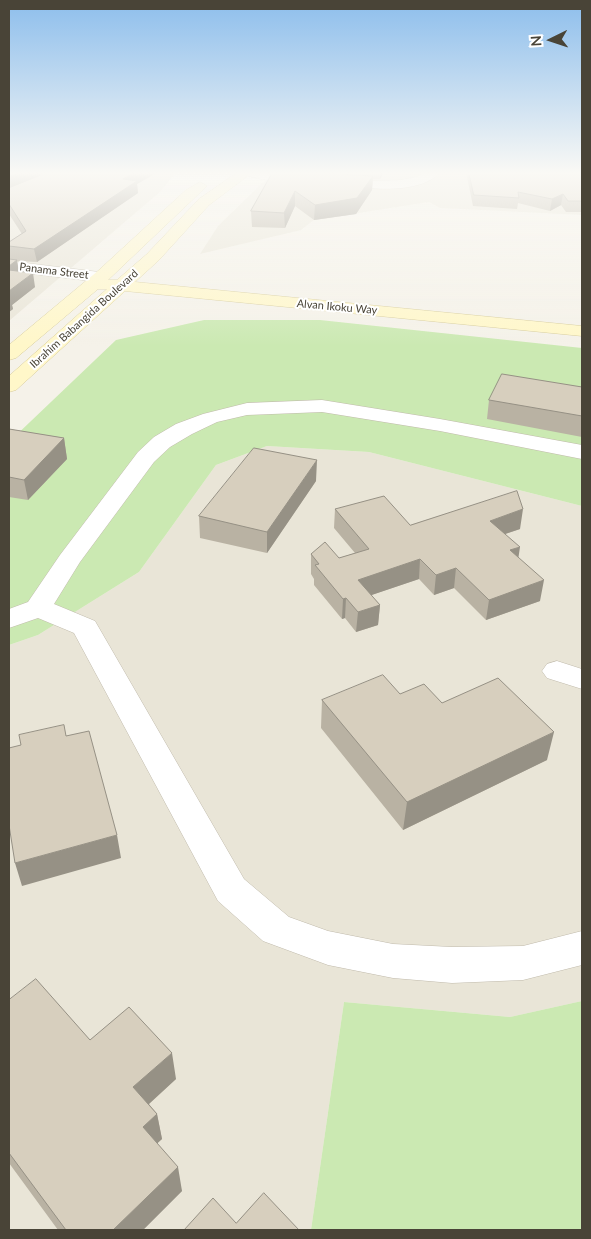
<!DOCTYPE html>
<html>
<head>
<meta charset="utf-8">
<style>
	body { margin:0 }
	#map { position:relative; width:591px; height:1239px; overflow:hidden; background:#f5f2e9; font-family:Lato,sans-serif }
	canvas { display:block }
	.frame { position:absolute; inset:0; border:10px solid #494437; pointer-events:none }
	.north { position:absolute; left:526px; top:15px; width:50px; height:50px; -webkit-text-stroke:4px #fff; paint-order:stroke; rotate:266deg; font-size:14px; font-weight:700; line-height:20px; text-align:center; color:#494437 }
	.north::after { content:''; display:block; margin:auto; width:18px; height:22px; background:#494437; clip-path:polygon(50% 0,100% 100%,50% 72%,0 100%) }
</style>
</head>
<body>
<div id="map">
<canvas width="591" height="1239"></canvas>
<div class="frame"></div>
<div class="north">N</div>
</div>
<script>
const g = document.querySelector('canvas').getContext('2d');
g.lineJoin = 'round';
function fillPath(path, color) { g.fillStyle = color; g.fill(path, 'evenodd'); }
function strokePath(path, color, width, dash) { g.strokeStyle = color; g.lineWidth = width; g.lineCap = dash ? 'butt' : 'round'; g.setLineDash(dash || []); g.stroke(path); }
function drawText(font, color, halo, rows, align = 'center') {
  g.font = font + ' Lato,sans-serif'; g.lineWidth = 4; g.setLineDash([]); g.textBaseline = 'middle'; g.strokeStyle = halo; g.fillStyle = color; for (const [text, x, y, turn = 0] of rows) {
    g.save(); g.translate(x, y); g.rotate((+turn || 0) * Math.PI / 180); g.textAlign = isNaN(turn) ? turn : align; if (halo) g.strokeText(text, 0, 0); g.fillText(text, 0, 0); g.restore();
  }
}
const residential = new Path2D(`
	M9 172H176L160 192 9 321Z
	M282 172H582V215L440 208 429 202 314 220 301 230 200 254 218 226 261 184Z
	M267 446 369 452 582 506V1001L510 1017 344 1002 311 1230H9V645L38 635 139 572 216 465Z`);
const green = new Path2D(`
	M204 320H320L582 348V506L369 452 267 446 216 465 139 572 38 635 9 645V442L116 340Z
	M582 1001V1230H311L344 1002 510 1017Z`);
const street = new Path2D(`
	M240 172H272L315 178 375 181 401 180 417 177 425 172H440C431 183 416 186 402 188 381 191 251 184 240 172Z
	M9 261 99 272 105 274 107 277 105 280 99 282 9 271Z
	M322 400 440 419 582 445V459L440 431 322 412 247 415 217 422 192 434 170 447 154 462 80 562 54 604 95 621 244 879 289 917 328 931 393 944 452 947 523 946 582 931V965L523 980 452 983 393 978 328 965 263 941 218 901 74 633 38 618 9 628V609L28 602 60 555 138 452 154 437 176 424 203 414 247 403Z
	M557 661 582 669V689L547 678 542 671 547 664Z`);
const secondary = new Path2D(`
	M238 172H253L209 205 159 260 135 282 582 326V336L125 291 16 390 9 392V376L107 289H98L16 358 9 360V345L99 270 186 190 200 182 207 186 108 280H117L147 254 199 199Z`);
const wall = new Path2D(`
	M9 172H158L137 184 138 193 37 262 17 261 19 271 35 287 12 305 13 309 9 312V242L22 234 9 214Z
	M273 172H384L380 179H373L372 190 356 214 314 220 295 206 285 228 252 227 251 211Z
	M466 172H582V212H566L561 205 550 211 518 203 517 209 473 206Z
	M582 387V437L487 419 489 400Z
	M9 429 64 438 67 459 28 500 9 497Z
	M316 481 267 553 200 538 199 516Z
	M335 509 410 525 520 529 505 534 518 558 540 601 486 620 454 588 434 595 419 579 371 595 380 605 378 625 356 632 345 618 342 619 314 585V579L311 574V554L339 558 355 553 334 528Z
	M400 694 442 703 547 760 403 830 321 728 322 700Z
	M9 1000 90 1040 176 1079 149 1104 157 1114 162 1139 157 1143 182 1191 143 1230H58L9 1163Z`);
const shadedWall = new Path2D(`
	M18 172H48L9 189V176Z
	M136 172H158L137 184 138 193 37 262 34 249 123 179Z
	M380 172H384L380 179Z
	M373 176 372 190 356 214 314 220 315 205Z
	M295 191V206L285 228 284 213Z
	M563 194 561 205 550 211 552 199Z
	M17 260 19 274 9 281V266Z
	M33 273 35 287 12 305 13 309 9 312V291Z
	M64 438 67 459 28 500 24 480Z
	M317 460 316 481 267 553V532Z
	M523 509 520 529 487 540 490 521Z
	M520 547 517 567 510 550Z
	M420 559 419 579 357 600 358 580Z
	M456 568 454 588 434 595 436 575Z
	M544 580 540 601 486 620 489 600Z
	M346 598 345 618 342 619 343 599Z
	M380 605 378 625 356 632 358 612Z
	M554 732 547 760 403 830 407 802Z
	M117 835 121 858 22 886 15 863Z
	M172 1053 176 1079 139 1113 133 1087Z
	M157 1114 162 1139 148 1152 143 1127Z
	M178 1167 182 1191 143 1230H113Z`);
const building = new Path2D(`
	M9 172H18L9 176Z
	M49 172H136L123 179 137 181 34 249 9 246V242L26 231 9 204V188Z
	M273 172H304L373 176 357 198 315 205 295 191 284 213 251 211Z
	M469 172H582V201H568L563 194 552 199 518 192 519 198 474 195Z
	M9 259 17 260 9 266Z
	M9 270 33 273 9 291Z
	M502 374 582 387V416L489 400Z
	M9 429 64 438 24 480 9 477Z
	M254 448 317 460 267 532 199 516Z
	M517 491 523 509 490 521 520 547 510 550 544 580 489 600 456 568 436 575 420 559 358 580 380 605 358 612 346 598 343 599 315 565 319 564 311 554 325 542 339 558 369 549 335 509 384 496 410 525Z
	M383 675 400 694 424 684 442 703 498 678 554 732 407 802 322 700Z
	M64 725 66 736 89 731 117 835 15 863 9 825V748L21 745 19 735Z
	M36 979 90 1040 129 1007 172 1053 133 1087 157 1114 143 1127 178 1167 113 1230H66L9 1153V1000Z
	M264 1193 299 1230H184L213 1198 236 1223Z`);
const farStreetnames = [
	["Panama Street",54,271,7],
	["Alvan Ikoku Way",337,307,5],
	["Ibrahim Babangida Boulevard",84,319,-42]
];
fillPath(residential, '#e9e5d7');
fillPath(green, '#cbe9b2');
strokePath(street, '#c1bbac', 1);
strokePath(secondary, '#d5ca99', 1);
fillPath(street, '#fff');
fillPath(secondary, '#fff7c9');
fillPath(wall, '#b9b2a3');
fillPath(shadedWall, '#969185');
fillPath(building, '#d7cfbe');
strokePath(building, '#969185', 1);
const sky = g.createLinearGradient(0, 0, 0, 346);
sky.addColorStop(0, '#8dbeec');
sky.addColorStop(0.5, '#faf9f5');
sky.addColorStop(1, '#faf9f500');
g.fillStyle = sky;
g.fillRect(0, 0, 591, 346);
drawText('11px', '#494437', '#fff', farStreetnames);
</script>
</body>
</html>
